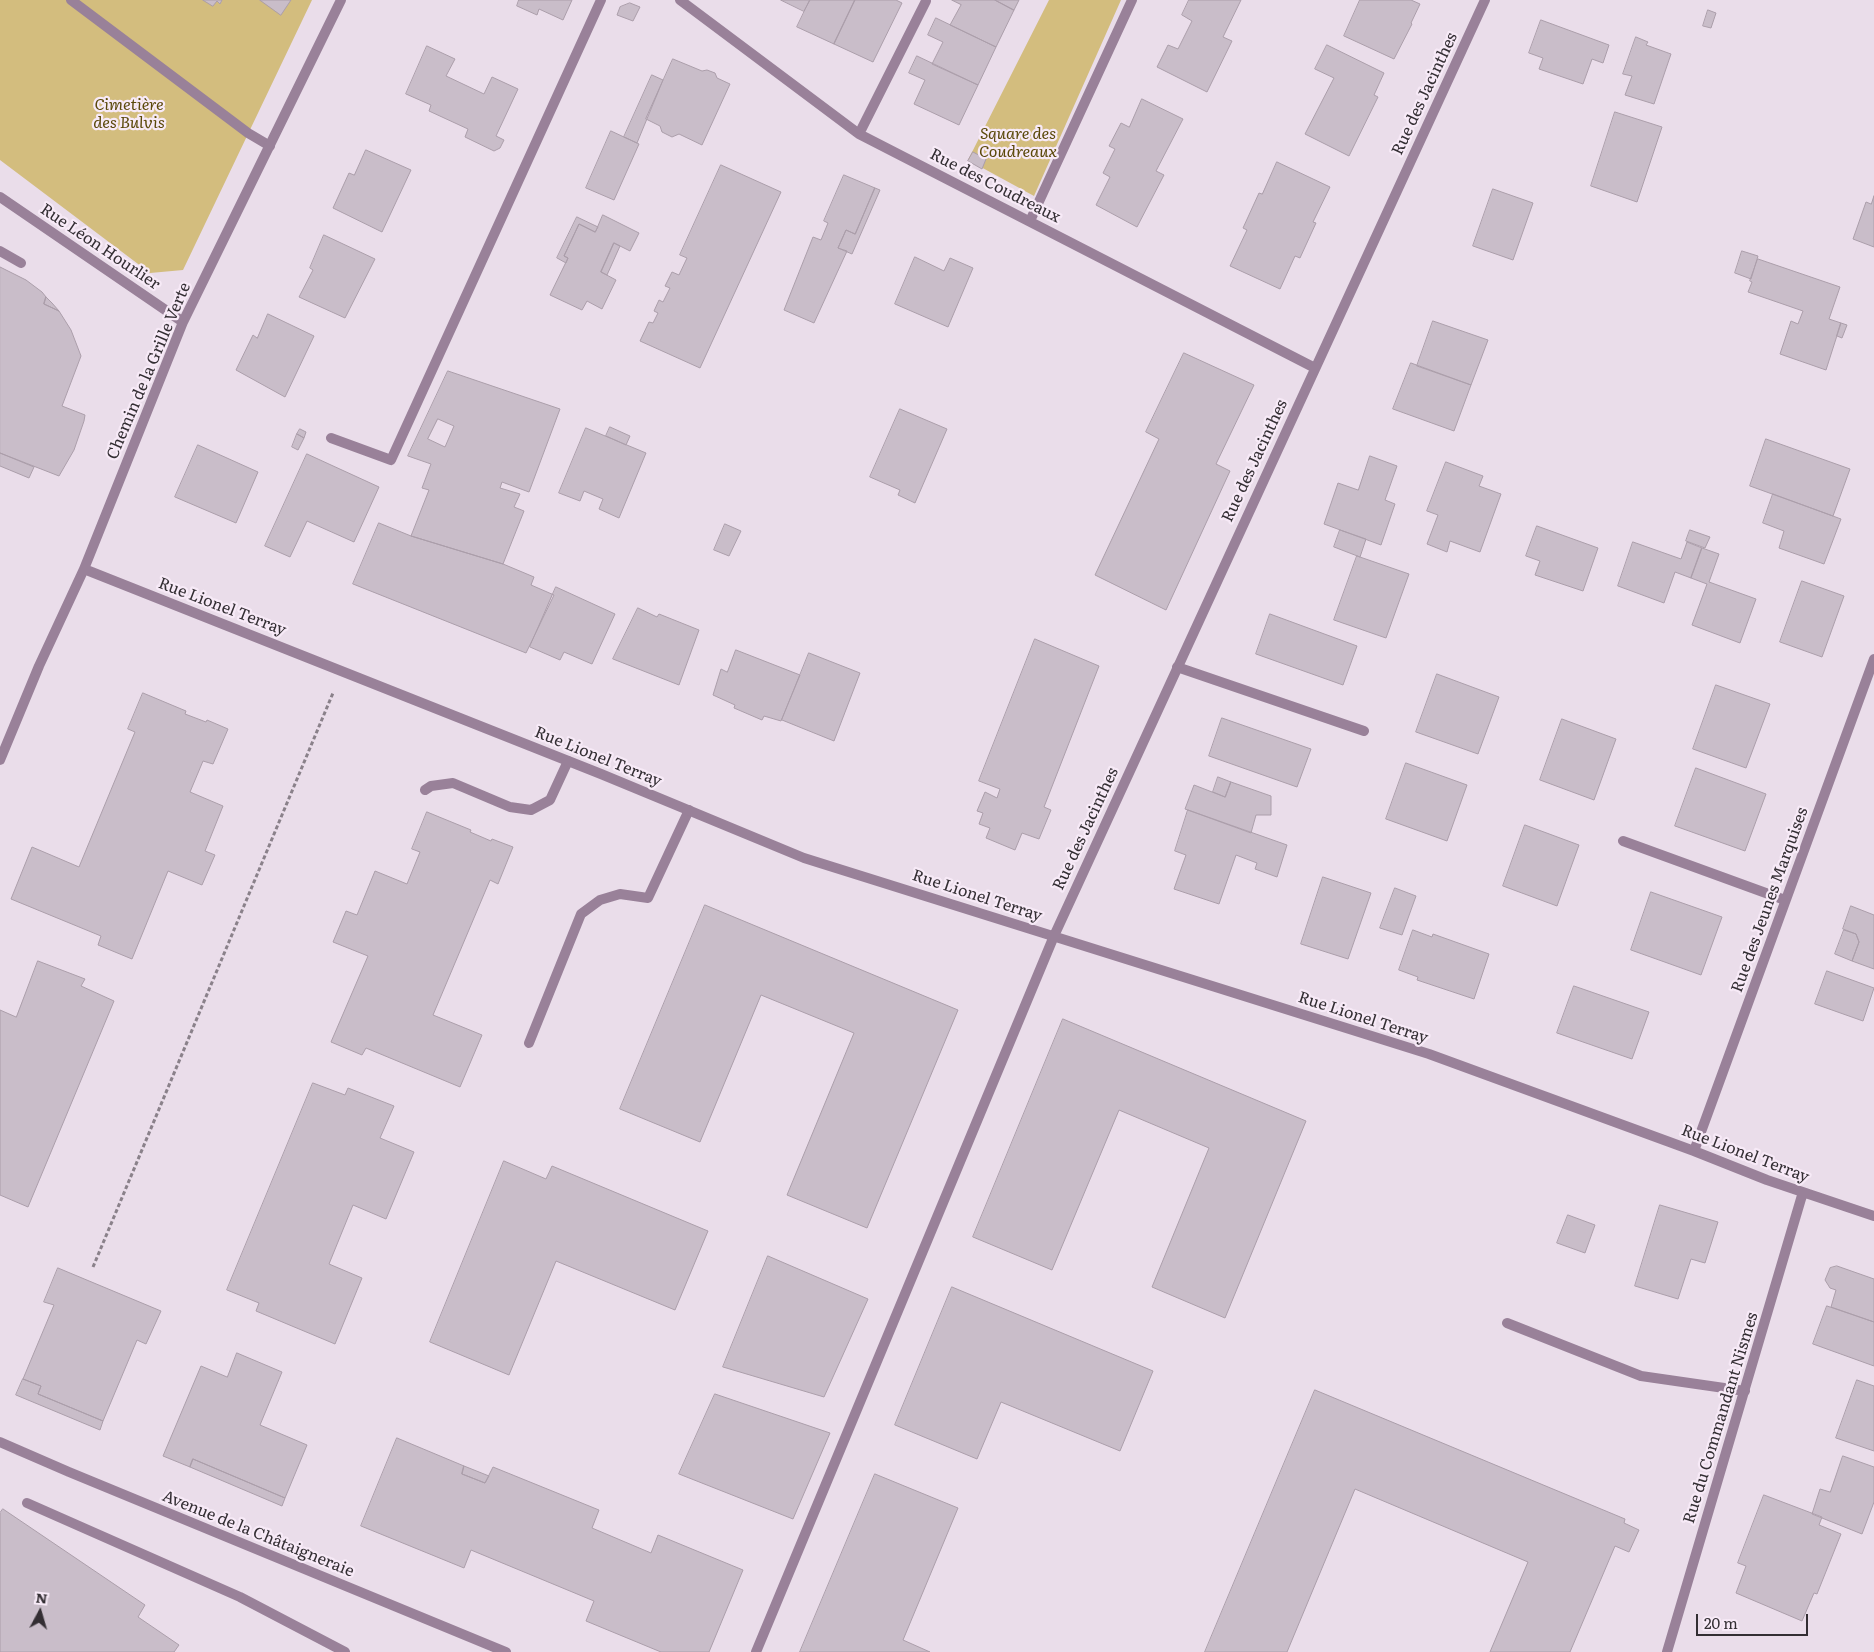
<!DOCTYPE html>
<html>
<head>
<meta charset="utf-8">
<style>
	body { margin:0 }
	#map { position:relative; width:1874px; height:1652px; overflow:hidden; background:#eaddea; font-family:Literata,serif }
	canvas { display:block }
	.north { position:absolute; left:15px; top:1587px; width:50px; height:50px; -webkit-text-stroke:4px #f7eaf7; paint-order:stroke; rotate:6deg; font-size:14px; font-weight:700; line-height:20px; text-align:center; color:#332e33 }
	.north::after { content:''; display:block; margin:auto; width:18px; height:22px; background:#332e33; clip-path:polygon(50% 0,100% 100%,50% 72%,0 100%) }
	.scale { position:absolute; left:1696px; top:1614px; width:112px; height:22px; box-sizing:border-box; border:2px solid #332e33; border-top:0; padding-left:6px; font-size:15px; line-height:18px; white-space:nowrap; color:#332e33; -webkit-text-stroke:4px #f7eaf7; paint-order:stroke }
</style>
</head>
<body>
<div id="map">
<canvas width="1874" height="1652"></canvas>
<div class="north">N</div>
<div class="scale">20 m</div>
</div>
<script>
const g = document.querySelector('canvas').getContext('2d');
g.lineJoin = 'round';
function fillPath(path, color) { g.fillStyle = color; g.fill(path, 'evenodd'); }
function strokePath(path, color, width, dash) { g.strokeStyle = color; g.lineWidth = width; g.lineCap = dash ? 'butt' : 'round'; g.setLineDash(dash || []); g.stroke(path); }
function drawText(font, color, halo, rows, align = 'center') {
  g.font = font + ' Literata,serif'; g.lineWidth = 4.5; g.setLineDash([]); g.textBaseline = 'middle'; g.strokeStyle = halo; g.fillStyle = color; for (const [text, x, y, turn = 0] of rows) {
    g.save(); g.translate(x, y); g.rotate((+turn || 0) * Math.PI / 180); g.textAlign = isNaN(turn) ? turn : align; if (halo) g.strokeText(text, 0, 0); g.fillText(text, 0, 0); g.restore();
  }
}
const green = new Path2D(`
	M0 0H312L183 270 150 273 0 160Z
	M1049 0H1121L1034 196 968 160Z`);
const building = new Path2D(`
	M203 0H222L220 4 217 1 213 6Z
	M260 0H291L281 15Z
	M519 0H572L563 20 539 9 537 15 517 6Z
	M781 0H810L804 11Z
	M810 0H855L834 44 797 27Z
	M855 0H896L902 3 873 62 834 44Z
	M952 0H995L1014 10 996 47 950 25 961 5Z
	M995 0H1019L1014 10Z
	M1189 0H1241L1223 37 1232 41 1207 92 1157 67 1168 45 1178 49 1192 21 1182 15Z
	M1360 0H1411L1420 4 1411 23 1412 24 1394 59 1344 36Z
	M630 3 640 7 633 21 617 15 620 7Z
	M1708 10 1716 13 1711 28 1703 26Z
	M936 18 996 47 978 85 932 64 943 42 928 35Z
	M1541 20 1609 45 1603 63 1592 59 1583 84 1539 69 1543 58 1529 53Z
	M1636 37 1648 42 1646 45 1671 54 1654 104 1625 95 1632 76 1623 74Z
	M1327 45 1384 73 1374 95 1378 97 1349 156 1305 134 1334 78 1315 69Z
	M427 46 455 59 446 76 484 94 492 77 518 89 496 136 504 140 500 148 494 151 465 137 468 129 429 111 431 105 406 94Z
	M917 56 978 85 959 125 914 104 925 80 909 73Z
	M673 59 702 71 707 70 715 73 717 78 730 84 702 145 679 134 672 137 662 132 660 126 646 119Z
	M652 75 663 80 637 143 624 137Z
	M1142 99 1183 119 1156 171 1164 175 1137 227 1096 205 1110 177 1103 173 1115 149 1109 146 1121 123 1129 127Z
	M1615 112 1662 127 1637 202 1591 186Z
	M611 131 639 144 614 200 586 188Z
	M366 150 411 170 382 232 333 208 349 173 354 175Z
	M973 152 986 159 982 169 968 161Z
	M1277 162 1330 187 1313 222 1316 223 1300 258 1295 256 1280 289 1230 266 1247 230 1243 228 1259 193 1262 194Z
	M721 165 781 192 700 368 640 341 649 322 653 323 658 313 654 311 659 300 663 302 670 288 665 286 672 272 679 275 687 258 680 255Z
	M844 175 875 188 855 234 846 230 838 248 847 251 814 323 784 310 813 237 821 240 828 223 824 221Z
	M875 188 880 190 852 254 838 248 846 230 855 234Z
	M1493 189 1533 203 1513 260 1473 246Z
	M1874 196V247L1853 239 1866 202 1871 204Z
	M603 215 639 233 630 251 614 243 601 272 616 280 602 309 587 301 582 310 550 295 568 258 564 256 579 224 595 232Z
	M577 217 598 227 595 232 579 224 564 256 568 258 566 263 557 258Z
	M324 235 375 259 345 318 299 297 313 270 310 268Z
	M614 243 620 246 607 275 601 272Z
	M1742 251 1758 256 1751 279 1735 273Z
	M915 257 944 271 950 258 973 268 948 327 895 304Z
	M1758 259 1840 287 1829 319 1841 323 1826 370 1780 354 1791 321 1798 324 1803 311 1748 292 1752 282 1750 281Z
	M0 267 26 280 42 292 46 297 44 304 59 311 71 330 81 356 62 406 85 415 84 421 74 450 59 476 0 453Z
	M46 297 52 303 59 311 44 304Z
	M268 314 314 336 285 397 236 370 253 335 257 338Z
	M1433 321 1488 340 1471 385 1417 366Z
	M1841 323 1847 325 1842 338 1837 336Z
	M1184 353 1254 385 1216 464 1230 471 1166 610 1095 575 1159 439 1146 432Z
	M1411 363 1471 385 1454 431 1393 409Z
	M448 371 560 409 529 492 502 482 500 488 520 494 514 507 524 511 503 564 411 536 429 490 422 488 431 464 408 456ZM438 419 454 426 445 447 428 439Z
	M900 409 947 429 915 503 898 495 900 490 870 477Z
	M610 427 630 436 626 445 606 436Z
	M586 428 646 453 619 518 599 509 603 499 584 491 580 501 559 493Z
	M300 429 306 432 304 438 297 434Z
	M297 434 304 438 298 450 292 447Z
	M1766 439 1850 469 1833 516 1750 486Z
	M198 445 258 472 236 523 175 497Z
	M0 453 34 467 29 478 0 466Z
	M307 454 379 487 354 542 307 521 290 557 265 546Z
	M1370 456 1397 466 1385 500 1395 504 1381 545 1324 524 1338 483 1358 490Z
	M1446 462 1483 476 1479 486 1501 494 1480 552 1450 541 1447 552 1427 544 1438 515 1427 511Z
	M1773 494 1841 519 1824 564 1779 548 1784 531 1763 523Z
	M379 523 411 536 503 564 534 577 531 585 554 595 526 653 353 584Z
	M725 524 741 531 729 556 714 550Z
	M1537 526 1598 548 1583 591 1535 575 1540 561 1526 556Z
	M1340 530 1366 539 1360 557 1334 547Z
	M1690 530 1710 537 1705 548 1686 541Z
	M1633 542 1681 559 1687 542 1702 548 1691 578 1675 572 1664 603 1618 586Z
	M1702 548 1719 554 1709 582 1756 599 1740 643 1692 625 1707 584 1691 578Z
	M1357 556 1409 574 1386 638 1334 620Z
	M1802 581 1844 596 1822 657 1780 642Z
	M556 587 615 614 592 664 564 652 560 660 530 647Z
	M638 608 657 617 659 614 699 630 679 685 613 659Z
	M1270 614 1357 646 1343 685 1256 654Z
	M1035 639 1099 666 1044 807 1051 810 1039 839 1022 833 1015 850 986 838 990 828 979 824 983 813 977 811 985 792 997 798 1000 789 979 781Z
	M736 650 800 675 781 721 764 716 762 720 734 708 735 705 713 695 721 669 727 672Z
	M809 653 860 673 834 741 782 720Z
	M1437 674 1499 697 1478 754 1416 732Z
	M1716 685 1770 704 1746 768 1693 749Z
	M143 693 186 711 185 714 206 722 207 720 228 729 213 764 203 761 190 792 223 806 205 851 215 855 202 885 168 871 132 959 98 945 101 936 11 899 32 847 79 867 135 732 128 729Z
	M1222 718 1311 749 1297 787 1209 756Z
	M1562 719 1616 739 1594 800 1540 780Z
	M1406 763 1467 785 1447 841 1386 819Z
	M1696 768 1766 794 1745 851 1675 826Z
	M1218 777 1231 782 1225 797 1213 792Z
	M1231 782 1271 796V815H1256L1251 833 1185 809 1194 785 1225 797Z
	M1188 810 1287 845 1277 877 1255 869 1257 863 1236 855 1219 904 1174 889 1186 855 1175 851Z
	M427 812 471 830 470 832 491 841 492 839 513 847 498 884 490 880 433 1015 482 1035 460 1087 366 1048 362 1055 331 1042 368 956 333 942 346 911 357 915 375 871 407 884 420 852 412 849Z
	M1525 825 1579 845 1557 906 1503 886Z
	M1323 877 1371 893 1348 959 1301 944Z
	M1395 888 1416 896 1402 935 1380 928Z
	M1651 892 1722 917 1701 975 1631 950Z
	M705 905 958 1010 867 1228 787 1195 854 1033 761 995 700 1142 620 1109Z
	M1851 906 1874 915V969L1852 961 1859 942 1856 934 1843 929Z
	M1413 930 1432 937 1433 934 1489 954 1474 999 1417 980 1418 977 1399 970Z
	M1844 930 1856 934 1859 942 1852 961 1835 954Z
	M38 961 85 979 81 986 114 1001 28 1207 0 1195V1010L16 1017Z
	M1827 971 1874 988 1863 1021 1815 1004Z
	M1574 986 1649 1012 1632 1059 1557 1033Z
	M1063 1019 1306 1121 1225 1318 1152 1287 1209 1148 1119 1110 1052 1270 973 1237Z
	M313 1083 345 1095 348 1088 394 1106 380 1138 414 1152 386 1219 353 1205 329 1264 362 1278 335 1344 256 1311 259 1303 227 1290Z
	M504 1161 546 1179 552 1166 708 1231 675 1310 556 1261 509 1375 430 1342Z
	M1660 1205 1718 1222 1705 1263 1691 1259 1678 1299 1635 1286Z
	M1568 1215 1595 1225 1585 1253 1557 1243Z
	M768 1256 868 1299 824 1397 723 1367Z
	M1837 1266 1874 1279V1322L1831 1307 1836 1290 1830 1288 1825 1280 1830 1268Z
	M58 1268 161 1311 146 1344 137 1340 103 1421 38 1394 41 1386 23 1379 54 1305 44 1302Z
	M952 1287 1153 1371 1120 1451 1001 1402 977 1459 895 1425Z
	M1827 1306 1874 1322V1366L1813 1344Z
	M237 1353 282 1372 260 1425 307 1445 285 1498 193 1459 190 1467 163 1456 201 1366 227 1377Z
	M23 1379 41 1386 38 1394 103 1421 100 1430 16 1395Z
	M1857 1380 1874 1386V1451L1836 1438Z
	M1315 1390 1625 1519 1624 1523 1639 1530 1629 1552 1615 1546 1570 1652H1490L1528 1562 1355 1489 1287 1652H1205Z
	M715 1394 830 1433 793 1519 679 1474Z
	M397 1438 464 1466 462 1474 485 1483 493 1467 599 1510 592 1528 651 1553 658 1535 743 1570 709 1652H661L586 1621 594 1601 471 1550 464 1568 361 1526Z
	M1843 1456 1874 1467V1502L1862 1534 1812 1514 1820 1489 1830 1492Z
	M193 1459 285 1498 282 1506 190 1467Z
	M464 1466 489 1476 485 1483 462 1474Z
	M875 1474 958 1508 903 1640 930 1652H800Z
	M1764 1495 1822 1517 1819 1525 1841 1534 1817 1594 1814 1593 1802 1621 1736 1593 1746 1566 1738 1563Z
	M3 1509 145 1605 138 1617 179 1645 174 1652H0V1513Z`);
const path = new Path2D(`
	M93 1267 333 693`);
const lane = new Path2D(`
	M71 0 248 133 270 146
	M0 251 21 263
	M331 438 391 460 601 0
	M1177 667 1364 731
	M425 790 431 786 453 783 510 807 531 810 550 800 568 761
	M1623 841 1785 900
	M529 1043 581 914 600 900 620 894 648 898 689 810
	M1507 1323 1641 1376 1745 1391
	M27 1503 240 1597 345 1652`);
const street = new Path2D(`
	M680 0 859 134 1315 368
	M859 134 926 1
	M0 197 183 322
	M1030 221 1132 0
	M84 569 601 774 804 858 1429 1054 1694 1151 1767 1180 1874 1216
	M0 760 39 666 84 569 183 322 341 0
	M1694 1151 1874 659
	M0 1442 69 1472 506 1652
	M756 1652 1054 936 1485 0
	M1667 1652 1803 1192`);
const streetNames = [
	["Rue des Jacinthes",1425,94,-65],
	["Rue des Coudreaux",995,186,27],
	["Rue Léon Hourlier",100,247,34],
	["Chemin de la Grille Verte",149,371,-67],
	["Rue des Jacinthes",1255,461,-65],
	["Rue Lionel Terray",222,607,21],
	["Rue Lionel Terray",598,757,22],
	["Rue des Jacinthes",1086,829,-65],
	["Rue Lionel Terray",977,896,18],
	["Rue des Jeunes Marquises",1770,900,-70],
	["Rue Lionel Terray",1363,1018,18],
	["Rue Lionel Terray",1745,1154,21],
	["Rue du Commandant Nismes",1721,1418,-73],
	["Avenue de la Châtaigneraie",258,1534,22]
];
const parkNames = [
	["Cimetière",129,105],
	["des Bulvis",129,123],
	["Square des",1018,134],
	["Coudreaux",1018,152]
];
fillPath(green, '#d3bd7e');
fillPath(building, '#c9bdc9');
strokePath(building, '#ab9eaa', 1);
strokePath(path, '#8a818a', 3, [4, 2.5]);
strokePath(lane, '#998199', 10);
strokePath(street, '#998199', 10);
drawText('16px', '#332e33', '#f7eaf7', streetNames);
drawText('italic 16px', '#5a4809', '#f7eaf7', parkNames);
</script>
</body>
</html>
